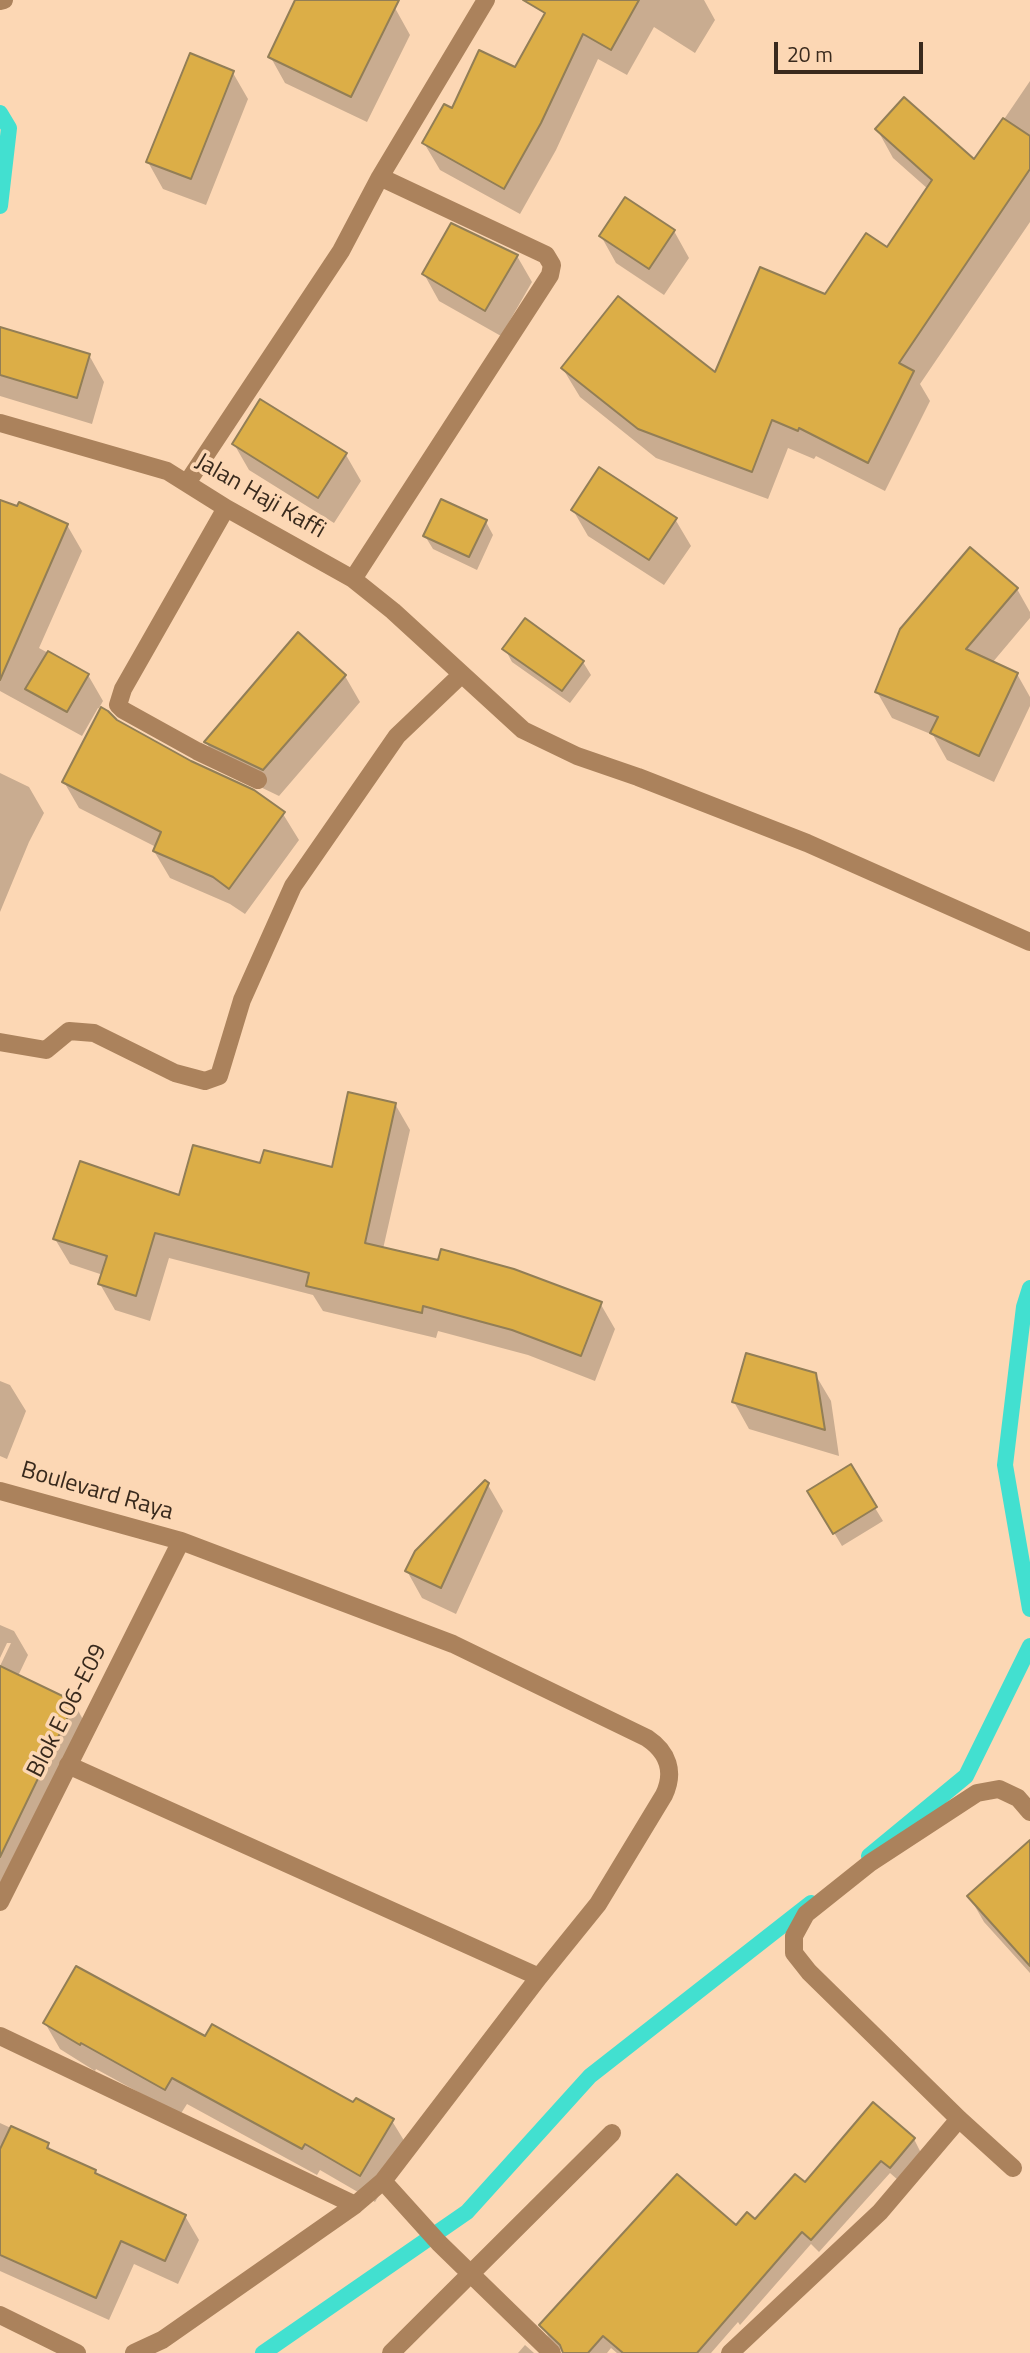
<!DOCTYPE html>
<html>
<head>
<meta charset="utf-8">
<style>
	body { margin:0 }
	#map { position:relative; width:1030px; height:2353px; overflow:hidden; background:#fcd7b4; font-family:"Titillium Web",sans-serif }
	canvas { display:block }
	.scale { position:absolute; left:774px; top:42px; width:149px; height:32px; box-sizing:border-box; border:4px solid #392a1d; border-top:0; padding-left:9px; font-size:21px; line-height:24px; white-space:nowrap; color:#392a1d; -webkit-text-stroke:5px #fcd7b4; paint-order:stroke }
</style>
</head>
<body>
<div id="map">
<canvas width="1030" height="2353"></canvas>
<div class="scale">20 m</div>
</div>
<script>
const g = document.querySelector('canvas').getContext('2d');
g.lineJoin = 'round';
function fillPath(path, color) { g.fillStyle = color; g.fill(path, 'evenodd'); }
function strokePath(path, color, width, dash) { g.strokeStyle = color; g.lineWidth = width; g.lineCap = dash ? 'butt' : 'round'; g.setLineDash(dash || []); g.stroke(path); }
function drawText(font, color, halo, rows, align = 'center') {
  g.font = font + ' "Titillium Web",sans-serif'; g.lineWidth = 7; g.setLineDash([]); g.textBaseline = 'middle'; g.strokeStyle = halo; g.fillStyle = color; for (const [text, x, y, turn = 0] of rows) {
    g.save(); g.translate(x, y); g.rotate((+turn || 0) * Math.PI / 180); g.textAlign = isNaN(turn) ? turn : align; if (halo) g.strokeText(text, 0, 0); g.fillText(text, 0, 0); g.restore();
  }
}
const shadow = new Path2D(`
	M297 0H395V8L410 35 367 122 285 83 270 56Z
	M555 0H704L715 20 695 53 654 27 627 75 598 59 556 150 520 214 440 170 424 143 452 110 516 69Z
	M233 73 248 99 206 205 163 189 148 162Z
	M1030 81V222L920 384 930 401 885 491 816 456 814 459 788 448 768 499 656 458 580 397 563 369 716 375 888 249 928 189 893 158 877 129 975 162Z
	M674 231 689 258 664 295 616 263 601 236Z
	M517 256 532 282 501 336 439 301 424 274Z
	M0 329 89 355 104 382 92 424 0 396Z
	M260 401 346 455 361 481 334 523 249 470 234 444Z
	M0 501 67 525 82 551 39 648 88 675 103 701 99 708 107 712 116 721 283 814 299 840 245 914 230 904 170 878 154 851 156 847 79 808 64 782 101 709 98 708 82 736 0 691Z
	M573 510 675 519 691 546 664 585 588 536Z
	M486 522 493 535 477 570 433 549 425 536Z
	M1017 589 1030 612V618L992 663 1017 674 1030 697V706L994 782 947 760 933 735 892 718 877 692Z
	M505 649 583 662 591 675 570 703 512 662Z
	M345 676 360 702 279 796 221 768 206 742Z
	M0 773 29 787 44 813 29 842 0 912Z
	M395 1104 410 1130 383 1249 600 1303 615 1329 595 1381 528 1355 438 1331 436 1338 323 1311 313 1295 169 1258 150 1321 115 1310 100 1284 103 1275 70 1264 55 1239 180 1197 262 1165 333 1169Z
	M815 1374 831 1401 839 1456 749 1429 734 1402Z
	M0 1381 10 1385 26 1411 7 1459 0 1456Z
	M850 1467 883 1521 842 1546 809 1491Z
	M488 1485 503 1511 456 1614 422 1598 407 1571Z
	M0 1625 14 1631 28 1655 18 1676 74 1703 87 1727 0 1896V1666L11 1643H7L0 1658Z
	M1030 1869V1973L984 1922 969 1896Z
	M45 2023 206 2039 392 2121 408 2147 375 2202 320 2170 317 2175 187 2104 180 2115 96 2069 95 2071 60 2049Z
	M873 2104 914 2139 921 2153 898 2180 890 2173 819 2252 811 2244 740 2325 738 2322 711 2353H617L611 2348 607 2353H564L549 2338 542 2325 736 2227 755 2222 805 2184Z
	M0 2123 48 2145 52 2152 95 2171 98 2177 185 2216 199 2240 178 2284 134 2264 109 2320 0 2271Z
	M525 2345 534 2353H518Z`);
const stream = new Path2D(`
	M0 113 9 128 0 206
	M1030 1288 1024 1307 1005 1465 1030 1609
	M869 1856 966 1776 1030 1646
	M263 2353 467 2212 590 2076 811 1903`);
const building = new Path2D(`
	M295 0H399L351 97 268 57Z
	M523 0H639L611 50 583 34 541 123 504 189 422 143 444 104 452 108 479 50 515 67 545 13Z
	M190 53 234 71 191 179 146 162Z
	M904 97 974 159 1003 118 1030 136V169L899 363 914 371 868 463 799 428 798 431 772 420 752 472 638 429 561 368 618 296 715 372 760 267 825 294 866 233 887 247 932 180 875 129Z
	M625 197 675 230 649 269 599 236Z
	M451 223 518 255 485 311 422 274Z
	M0 327 90 354 77 398 0 375Z
	M260 399 347 453 318 498 232 444Z
	M599 467 677 518 649 560 571 510Z
	M441 499 487 520 469 557 423 536Z
	M0 500 17 506 19 502 68 524 0 680Z
	M970 547 1018 588 966 649 1018 673 979 756 930 733 938 717 875 692 900 629Z
	M525 618 584 661 562 691 502 649Z
	M298 632 346 675 263 770 204 742Z
	M48 651 89 674 67 712 25 689Z
	M101 707 108 711 117 720 191 761 254 790 285 812 229 889 213 877 153 851 161 832 62 782Z
	M348 1092 396 1103 365 1243 438 1260 441 1249 514 1269 602 1302 581 1356 512 1330 423 1306 422 1313 306 1286 309 1273 155 1233 136 1296 98 1284 107 1256 53 1239 80 1161 179 1195 193 1145 260 1163 264 1150 332 1167Z
	M746 1353 816 1373 825 1430 732 1402Z
	M851 1464 877 1507 833 1534 807 1491Z
	M485 1480 489 1483 441 1588 405 1571 415 1551Z
	M0 1666 75 1702 0 1857Z
	M1030 1840V1966L967 1896Z
	M76 1966 205 2036 212 2024 353 2102 356 2098 394 2119 360 2176 305 2144 302 2149 172 2078 165 2090 81 2043 80 2045 43 2023Z
	M873 2102 915 2138 890 2168 881 2161 811 2240 802 2232 697 2353H623L603 2336 588 2353H563L560 2345 539 2325 677 2174 736 2225 747 2212 755 2219 795 2174 805 2182Z
	M11 2126 49 2143 47 2148 96 2170 95 2173 186 2215 165 2261 121 2241 96 2298 0 2255V2149Z`);
const minor = new Path2D(`
	M0 1 4 0
	M0 423 167 471 226 508 353 579 393 611 523 730 577 756 638 777 807 843 1030 942
	M187 483 341 251 380 177 486 0
	M226 508 123 689 118 705 123 710 197 751 258 780
	M353 579 550 275 552 265 546 255 380 177
	M0 1042 46 1050 69 1031 94 1033 175 1073 205 1081 219 1076 242 1000 293 886 397 736 462 674
	M0 1491 181 1541 453 1644 647 1738C668 1752 675 1772 664 1795L598 1904 539 1977 383 2181 355 2205 162 2340 134 2353
	M68 1765 539 1977
	M0 1902 181 1541
	M0 2036 355 2205
	M1013 2168 959 2119 809 1972 794 1953V1936L806 1914 870 1863 977 1793 999 1789 1018 1798 1030 1812
	M383 2181 439 2243 552 2353
	M0 2315 77 2353
	M391 2353 612 2133
	M730 2353 880 2212 959 2119`);
const streetNames = [
	["Jalan Haji Kaffi",260,497,30],
	["Boulevard Raya",97,1492,16],
	["Blok E 06-E09",68,1711,-63]
];
fillPath(shadow, '#0003');
strokePath(stream, '#42e0d0', 16);
fillPath(building, '#dcae47');
strokePath(building, '#927e56', 2);
strokePath(minor, '#ab825c', 18);
drawText('24px', '#392a1d', '#fcd7b4', streetNames);
</script>
</body>
</html>
